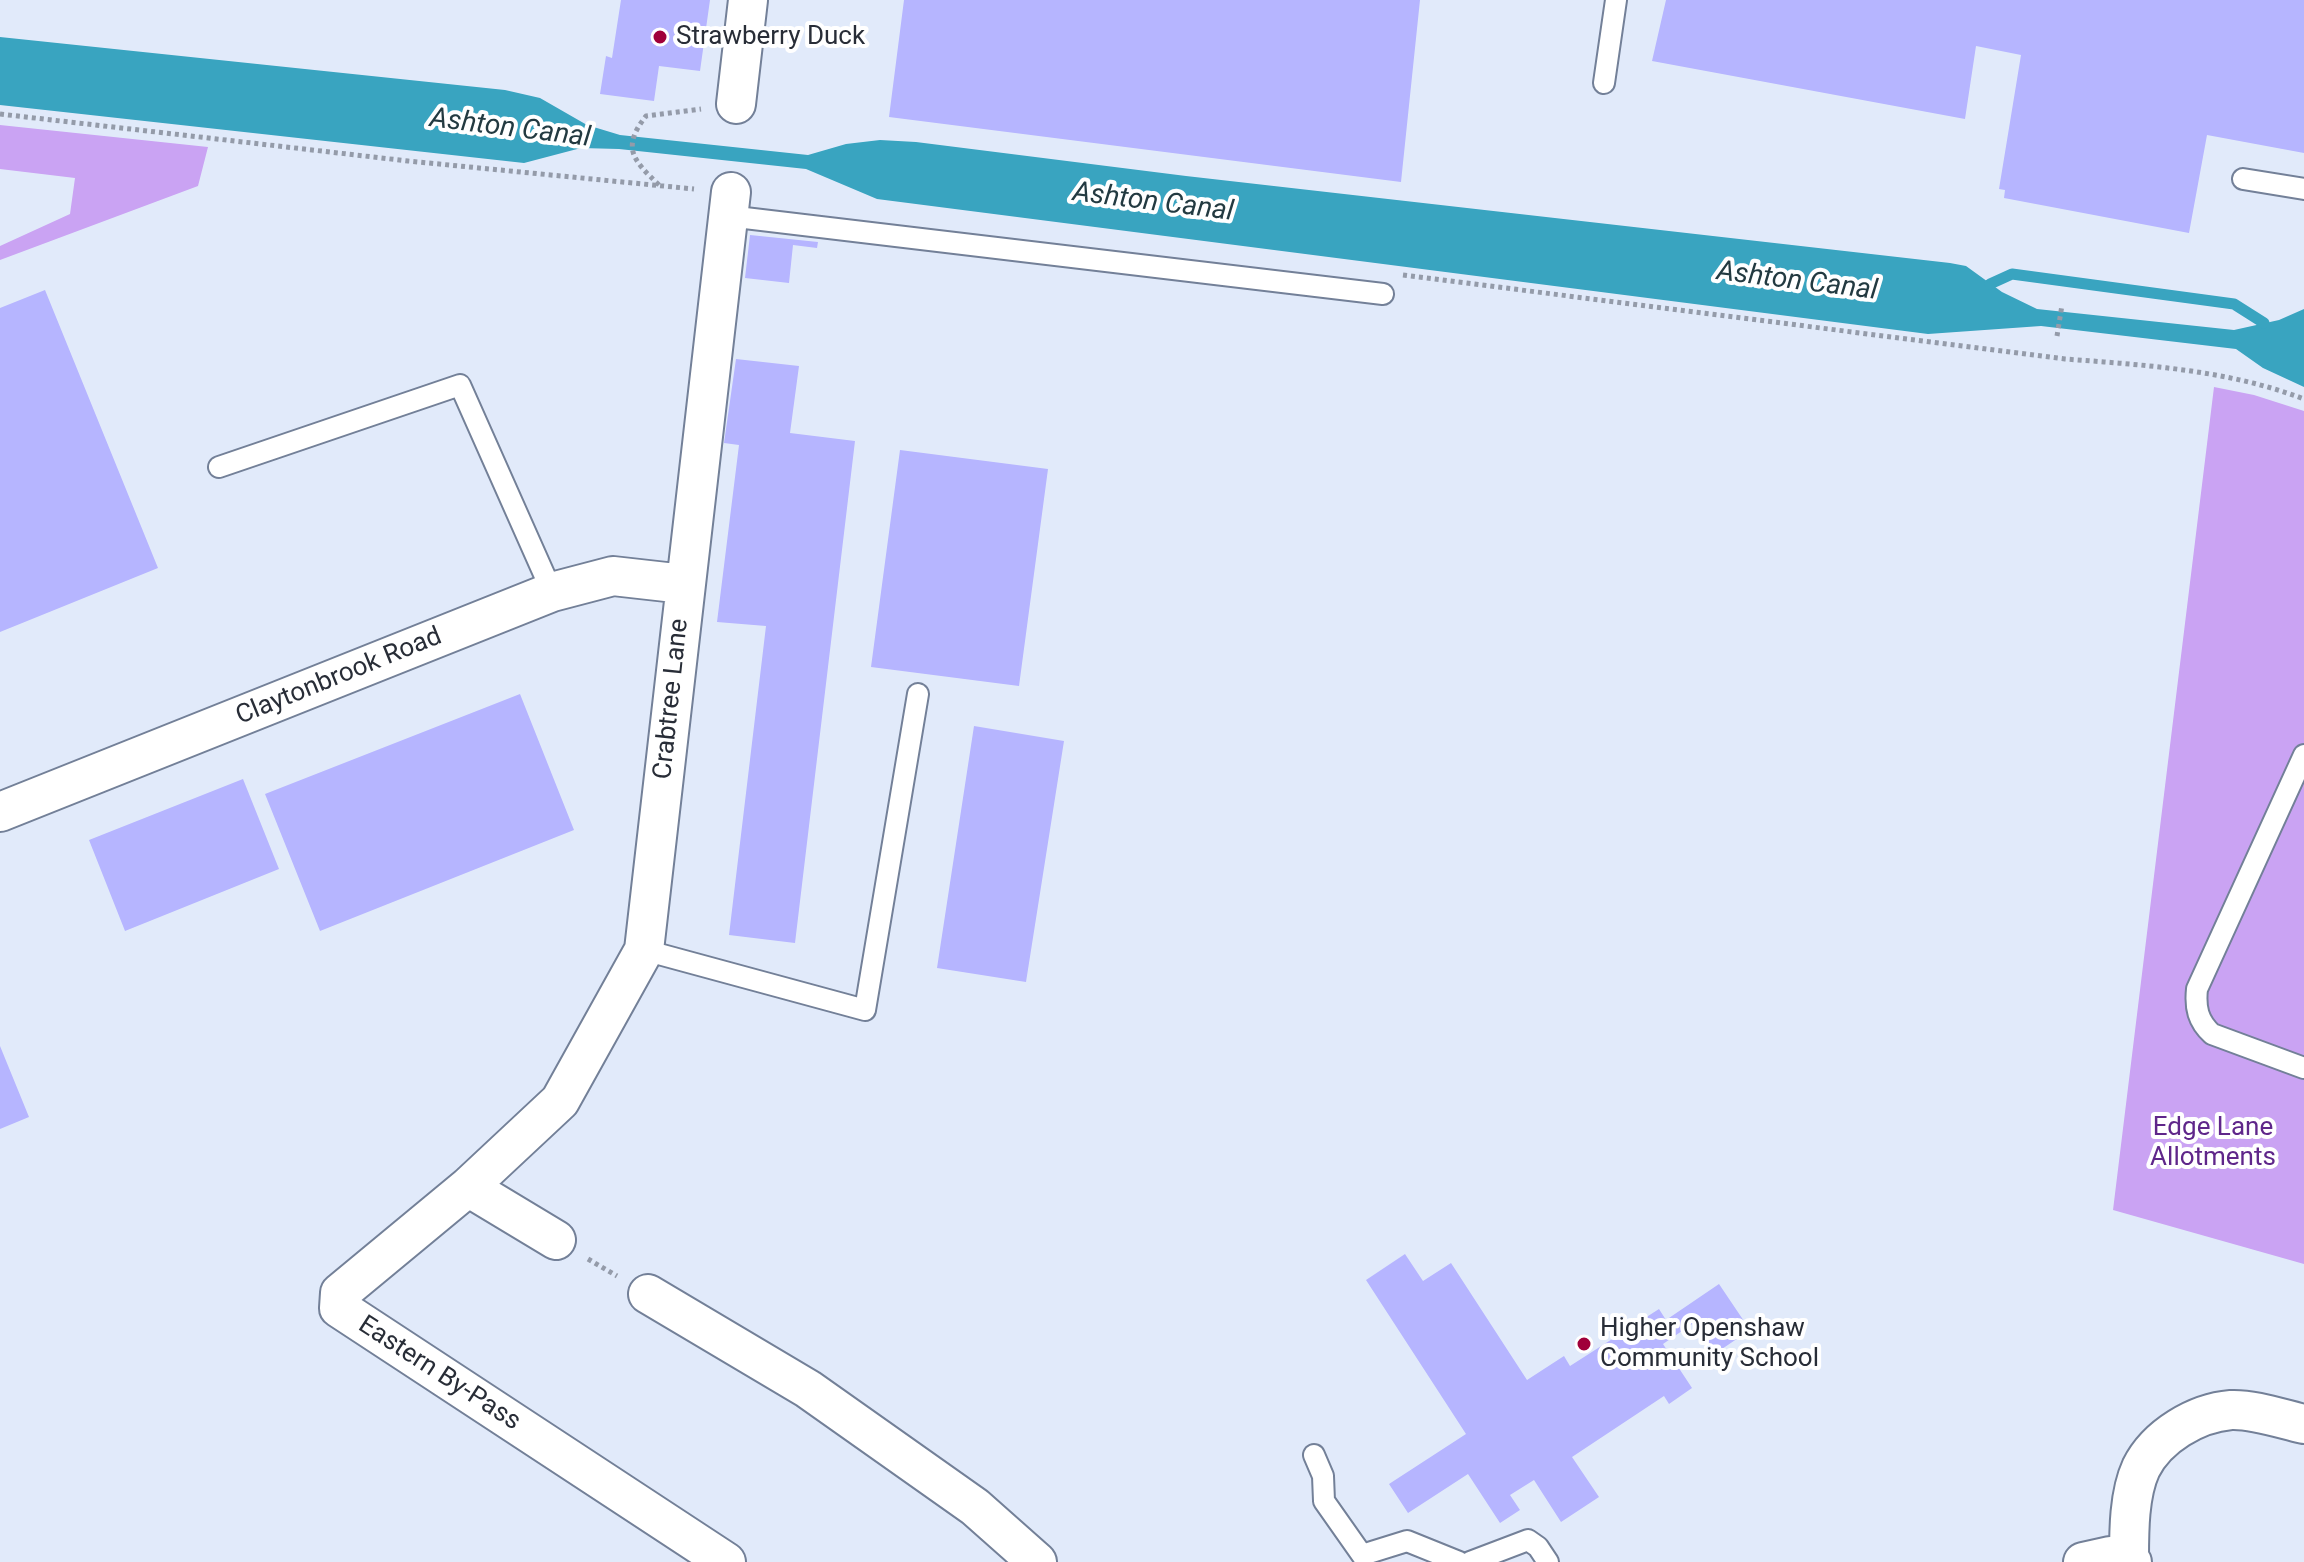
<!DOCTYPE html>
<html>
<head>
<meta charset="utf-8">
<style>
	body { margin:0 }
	canvas { display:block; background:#e1eafa }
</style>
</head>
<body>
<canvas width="2304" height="1562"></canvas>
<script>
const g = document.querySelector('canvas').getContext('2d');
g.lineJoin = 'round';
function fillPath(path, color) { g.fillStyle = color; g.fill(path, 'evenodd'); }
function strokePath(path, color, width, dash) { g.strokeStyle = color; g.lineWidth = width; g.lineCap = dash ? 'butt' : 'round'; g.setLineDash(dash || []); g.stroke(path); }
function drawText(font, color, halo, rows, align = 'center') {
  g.font = font + ' Roboto,sans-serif'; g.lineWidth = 8; g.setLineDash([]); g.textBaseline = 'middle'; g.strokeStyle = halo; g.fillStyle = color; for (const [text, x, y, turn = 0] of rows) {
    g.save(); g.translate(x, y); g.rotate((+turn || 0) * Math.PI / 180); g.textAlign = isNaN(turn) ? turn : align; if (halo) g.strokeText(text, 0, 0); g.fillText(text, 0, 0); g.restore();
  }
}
const green = new Path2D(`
	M0 125 208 147 198 186 0 260V246L70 214 75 178 0 169Z
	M2214 387 2254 395 2304 411V1264L2113 1210Z`);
const water = new Path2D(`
	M0 37 505 90 540 98 587 125 620 135 808 155 846 144 880 140 916 142 1186 176 1950 263 1966 266 2002 292 2037 309 2234 330 2279 320 2304 309V387L2263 368 2236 349 2041 326 1928 334 877 199 806 169 619 149 581 148 524 163 0 105Z`);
const stream = new Path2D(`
	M1990 284 2012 274 2234 304 2264 323`);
const building = new Path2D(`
	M621 0H710L700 71 659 66 654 101 600 94 606 56 612 58Z
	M904 0H1420L1401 182 889 117Z
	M1666 0H2304V153L2207 135 2189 233 2004 198 2005 190 1999 189 2021 55 1976 46 1965 119 1652 61Z
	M750 235 818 242 817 248 793 245 789 283 745 278Z
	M45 290 158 568 0 632V308Z
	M736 359 799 366 790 433 855 441 795 943 729 935 766 626 717 622 739 445 724 443Z
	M900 450 1048 469 1019 686 871 667Z
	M520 694 574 830 320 931 265 794Z
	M974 726 1064 741 1026 982 937 968Z
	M243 779 279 869 125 931 89 840Z
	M0 1046 29 1117 0 1129Z
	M1405 1254 1423 1281 1451 1263 1527 1380 1564 1356 1570 1366 1659 1309 1666 1320 1719 1284 1750 1330 1716 1353 1695 1322 1663 1344 1692 1388 1669 1404 1664 1396 1572 1457 1599 1497 1561 1522 1534 1480 1510 1495 1520 1510 1500 1523 1468 1474 1408 1513 1389 1484 1466 1434 1366 1280Z`);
const path = new Path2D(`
	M0 114 408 161 694 189
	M659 185C633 160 621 148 646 116L701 109
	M1403 275 2065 359C2146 365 2228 370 2304 399
	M2057 336 2062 305
	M588 1259 617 1276`);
const service = new Path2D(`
	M1604 83 1616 0
	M2243 179 2304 189
	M728 216 1383 294
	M219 467 460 385 552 592
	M2304 755 2197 989C2195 1008 2198 1021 2212 1034L2304 1068
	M644 950 865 1010 918 694
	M1314 1455 1323 1476 1324 1501 1362 1555 1407 1541 1459 1562
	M1470 1562 1528 1540 1538 1547 1548 1562`);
const minor = new Path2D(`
	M736 104 748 0
	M0 812 552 592 613 576 684 584
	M468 1187 556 1240
	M648 1294 808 1389 975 1507 1037 1562
	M726 1562 339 1308 340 1293 468 1187 560 1101 644 950 731 192
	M2083 1562 2110 1556 2129 1559
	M2132 1562 2129 1559C2129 1531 2129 1494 2141 1468 2157 1436 2196 1413 2231 1410 2254 1409 2282 1419 2304 1424`);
const markers = [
	[660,37,8,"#a0003a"],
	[1584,1344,8,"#a0003a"]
];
const poiNames = [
	["Strawberry Duck",676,37],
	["Higher Openshaw",1600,1329],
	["Community School",1600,1359]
];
const streetNames = [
	["Claytonbrook Road",339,677,-22],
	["Crabtree Lane",672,699,-84],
	["Eastern By-Pass",439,1374,33]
];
const parkNames = [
	["Edge Lane",2213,1128],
	["Allotments",2213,1158]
];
const waterNames = [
	["Ashton Canal",510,129,7],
	["Ashton Canal",1153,203,7],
	["Ashton Canal",1797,282,7]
];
fillPath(green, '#caa3f3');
fillPath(water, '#39a4c0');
strokePath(stream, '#39a4c0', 11);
fillPath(building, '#b6b5ff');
strokePath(service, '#738098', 24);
strokePath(minor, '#738098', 42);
strokePath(path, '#949ba9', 5, [4, 4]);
strokePath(service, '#fff', 20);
strokePath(minor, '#fff', 38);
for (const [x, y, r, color] of markers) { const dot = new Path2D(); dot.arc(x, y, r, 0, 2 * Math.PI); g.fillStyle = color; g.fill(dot); strokePath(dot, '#fff', 3); }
drawText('26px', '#282d37', '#fff', poiNames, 'left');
drawText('26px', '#282d37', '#fff', streetNames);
drawText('26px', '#5f268a', '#fff', parkNames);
drawText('italic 28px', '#233a41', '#fff', waterNames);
</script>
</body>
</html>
